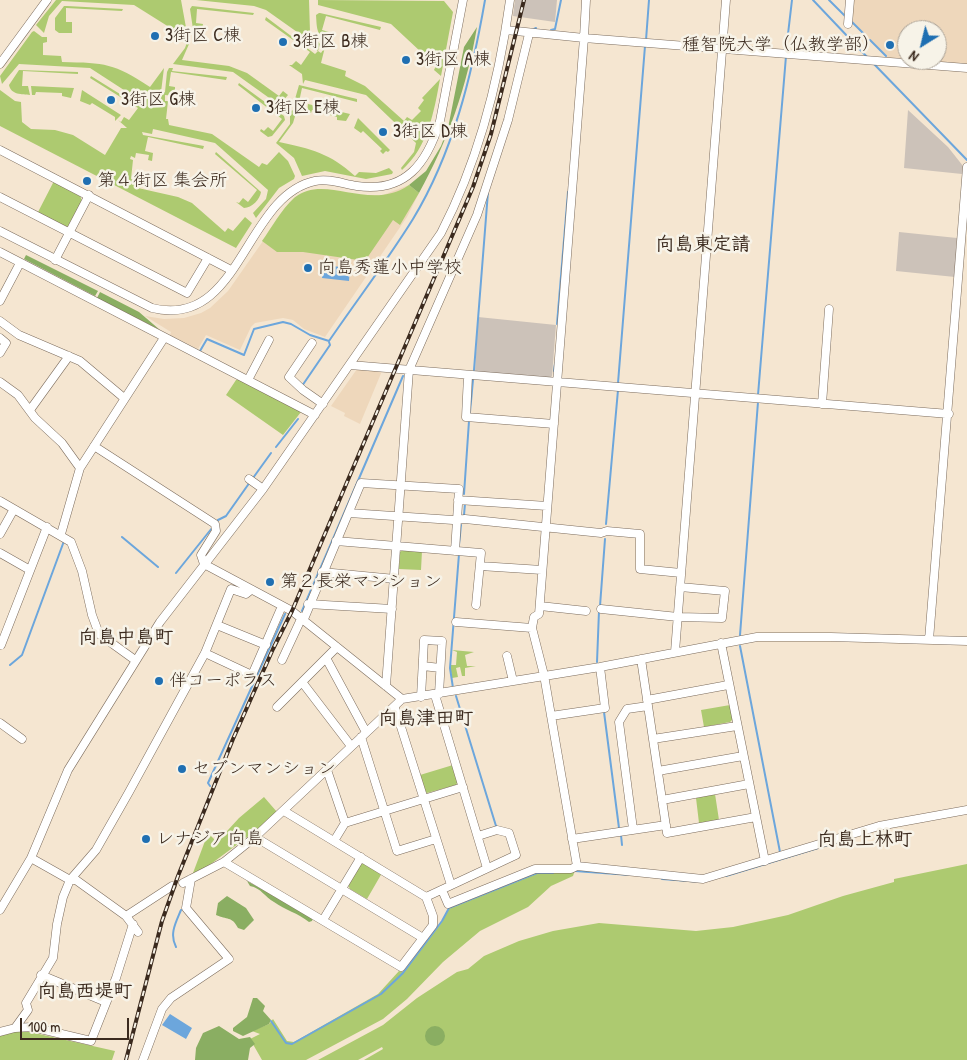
<!DOCTYPE html>
<html>
<head>
<meta charset="utf-8">
<style>
	body { margin:0 }
	#map { position:relative; width:967px; height:1060px; overflow:hidden; background:#f5e6d1; font-family:"Patrick Hand",sans-serif }
	canvas { display:block }
	.north { position:absolute; left:897px; top:20px; width:50px; height:50px; box-sizing:border-box; background:#f7f3e8; border:1px solid #aca397; border-radius:50%; rotate:216deg; font-size:14px; font-weight:700; line-height:20px; text-align:center; color:#3b2a1e }
	.north::after { content:''; display:block; margin:auto; width:18px; height:22px; background:#1f6fb2; clip-path:polygon(50% 0,100% 100%,50% 72%,0 100%) }
	.scale { position:absolute; left:20px; top:1018px; width:109px; height:22px; box-sizing:border-box; border:2px solid #3b2a1e; border-top:0; padding-left:6px; font-size:15px; line-height:18px; white-space:nowrap; color:#3b2a1e; -webkit-text-stroke:4px #f7f3e8; paint-order:stroke }
</style>
</head>
<body>
<div id="map">
<canvas width="967" height="1060"></canvas>
<div class="north">N</div>
<div class="scale">100 m</div>
</div>
<script>
const g = document.querySelector('canvas').getContext('2d');
g.lineJoin = 'round';
function fillPath(path, color) { g.fillStyle = color; g.fill(path, 'evenodd'); }
function strokePath(path, color, width, dash) { g.strokeStyle = color; g.lineWidth = width; g.lineCap = dash ? 'butt' : 'round'; g.setLineDash(dash || []); g.stroke(path); }
function drawText(font, color, halo, rows, align = 'center') {
  g.font = font + ' "Patrick Hand","Klee One",sans-serif'; g.lineWidth = 5; g.setLineDash([]); g.textBaseline = 'middle'; g.strokeStyle = halo; g.fillStyle = color; for (const [text, x, y, turn = 0] of rows) {
    g.save(); g.translate(x, y); g.rotate((+turn || 0) * Math.PI / 180); g.textAlign = isNaN(turn) ? turn : align; if (halo) g.strokeText(text, 0, 0); g.fillText(text, 0, 0); g.restore();
  }
}
const built = new Path2D(`
	M853 0H967V65L888 59 851 22ZM907 30H937V60H907Z
	M409 185 419 193 407 217 325 337 304 329 293 320 283 318 255 323 251 327 240 350 206 335 198 349 170 335 171 332 145 316 164 319 184 318 201 313 210 308 228 291 284 211 295 197 304 193 326 189 353 195H383Z
	M357 369 382 371 360 424 344 416 345 413 331 406Z`);
const industrial = new Path2D(`
	M515 0H557L555 22 513 16Z
	M908 110 948 147 963 166 962 174 904 168Z
	M899 232 957 238 955 277 896 271Z
	M478 317 556 325 552 376 550 378 475 372Z`);
const green = new Path2D(`
	M56 0H181L187 33 185 37 134 5 62 1 49 16 44 33 36 25Z
	M196 0H309L310 32 320 44 318 51 321 53 325 47 321 63 346 71 345 76 365 86 404 121 407 117 412 120 421 111 418 108 424 100 422 98 440 79C434 112 428 147 402 170L401 168 414 152 416 143 366 95 305 80 303 84 302 74 289 65H292L296 61 301 65 310 52 265 20 266 17 315 54 318 51 312 47 314 44 266 10 254 6Z
	M318 0 444 1 453 12 441 76 434 70 436 66 391 24 318 5Z
	M64 6H67L123 9 122 11 66 8V22H72V33H59L55 30V18Z
	M192 6 254 13 253 15 197 9 196 23 203 24 202 30 205 32 193 29 190 9Z
	M319 13H320L381 27 380 30 326 16 322 30 329 32 328 37 331 38V41C316 38 317 28 316 15Z
	M34 31 42 37H47V42L43 43V55L61 56 62 62C106 63 113 63 150 87L164 68 161 92H165L167 72 169 68H173L172 71 227 77 226 80 171 72 169 86 175 87V93H177V96L165 95V101H168L166 119H168L169 125 212 134 259 167 262 163 267 165 279 152 288 161 295 176 294 179 279 188 256 218 253 213 266 199 268 190 215 143 153 129 152 134 142 132 143 135 204 146 203 149 148 137 145 151 153 153 152 161 148 160 149 155 136 153 135 158 131 156 130 159 133 160 131 179 139 183 138 188 178 197 192 203 225 232 228 228 233 231 245 217 252 223 236 248 0 126V90L15 101 21 102 22 122 31 129 55 130 73 135 105 155 121 128H127L118 120 121 122 124 117 129 120 138 108 90 78 91 76 128 99 143 104 144 103 90 68 19 64 2 84 0 76 32 32Z
	M189 37V44L182 60 229 66 247 73 279 96 283 91 288 95 282 102 289 106 286 110 233 72 173 64 185 48Z
	M19 70 78 72V74L23 71 22 86H28L30 95C22 94 11 95 9 85Z
	M239 83 284 116 285 120 272 136 268 137 260 131 261 129 264 131 268 127 273 131 282 119 238 85Z
	M299 85 357 99V102L302 88 299 102 305 103 304 109 306 110V112L296 110 293 106Z
	M31 86 74 88 71 98 62 96V93L36 92 35 95H32Z
	M82 90 121 115 115 121V117L92 103 90 105 80 101Z
	M308 104 350 114 346 121 337 120V117L312 110 311 113H307Z
	M292 110 296 113 293 123 279 142C311 149 330 153 355 176L359 172 376 173 389 168 393 172 392 174 366 179 325 171 302 176 294 158 276 143 290 124V113Z
	M358 118 390 150 388 152 386 151 383 154 380 151 382 149 363 131 361 133 354 128Z
	M216 152 261 192C260 199 252 208 244 208L236 202 239 203 243 198 248 202 257 190 215 154Z
	M54 181 80 195 82 201 68 226 63 228 37 214Z
	M409 185 419 193 400 225 393 220 365 261 303 252H277L262 241C272 227 281 210 294 198 325 172 369 213 409 185Z
	M240 379 301 412 283 435 226 395 236 380Z
	M404 549 422 551 421 570 399 569 400 552Z
	M452 650 474 652 465 655 467 666H476L465 668V676H462L460 667 456 668 458 677 452 678 450 665H456L457 652Z
	M730 705 733 719 730 722 704 727 701 710Z
	M453 765 458 781 456 785 427 793 423 790 420 775Z
	M715 794 719 820 699 823 696 798Z
	M264 797 277 812 254 832 196 875 193 873 208 833 217 842 239 818Z
	M365 863 382 873 367 899 350 889 348 885 360 864Z
	M967 864V1060H364L383 1049 382 1047 358 1060H318L383 1025 417 998 457 972 468 969 484 956 519 941 553 931 599 923 696 931 733 927 788 915 843 896 894 882V879Z
	M575 870 573 876 551 886 528 907 480 931 443 962 407 999 383 1019 306 1060H262L250 1039 260 1034 252 1031 269 1024 273 1019 287 1041 294 1042 378 994 399 971 404 972 442 922 449 906 536 871Z
	M16 1031 30 1032 115 1051 112 1060H0V1034Z`);
const forest = new Path2D(`
	M477 27C467 86 448 141 419 193L409 185 426 171 441 146 448 128 464 47Z
	M26 255 98 291 95 296 24 259Z
	M100 292 139 312 160 330 97 298Z
	M247 881 313 917 312 921 309 922C298 913 285 910 274 902 265 897 261 888 250 886Z
	M227 896 246 908 254 920 244 930 238 928C232 916 227 920 216 915L218 903Z
	M253 998H257L265 1006 263 1011 271 1020 269 1024 243 1036 233 1031V1028L247 1017Z
	M219 1026 239 1039 250 1037 255 1044 250 1048 248 1060H195L196 1048 203 1033Z
	M425 1036a10 10 0 1 1 20 0a10 10 0 1 1-20 0Z`);
const water = new Path2D(`
	M323 265 350 268 349 281 322 278Z
	M170 1014 192 1028 186 1039 162 1025Z`);
const stream = new Path2D(`
	M813 0 868 58
	M829 0 845 16
	M852 22 865 35
	M532 30 536 28
	M551 30 555 29 561 0
	M646 40 649 0
	M870 40 886 56
	M786 51 792 0
	M873 63 967 160
	M557 324 568 192
	M200 351 207 339 244 355 254 329 283 322 291 324 310 335 329 341C357 300 387 261 413 219 453 153 472 75 485 0
	M474 370 488 192
	M554 371 555 363
	M618 383 645 46
	M302 386 330 345 329 342
	M758 395 786 56
	M470 412 473 380
	M276 447 298 419
	M253 478 271 453
	M464 494 469 421
	M464 515 465 504
	M218 520 226 516 250 482
	M606 524 618 390
	M122 537 158 567
	M459 545 461 525
	M176 573 212 528
	M600 606 605 539
	M302 611 403 376
	M740 635 758 402
	M740 646 780 852
	M597 662 599 611
	M10 665 22 655 64 541
	M453 688 450 668 459 554
	M456 696 496 826
	M604 712 619 828
	M210 786 208 783 285 614
	M621 835 622 845
	M575 871 630 875
	M726 876 841 841
	M662 879 702 882
	M176 947C169 934 176 922 181 910
	M271 1021 286 1043 292 1044 381 994 403 973 442 921 449 908 537 873H553`);
const minor = new Path2D(`
	M848 24 850 0
	M506 30 584 38 586 0
	M0 64 47 0
	M0 150 231 270
	M0 197 187 293 208 258
	M0 231 152 308C241 330 244 196 315 181 329 178 343 184 357 186 406 193 427 163 440 121L463 0
	M0 252 315 415
	M55 260 89 195
	M0 301 20 263
	M0 321 19 335 80 361 124 398
	M0 338 6 343 0 353
	M312 343 289 377 303 390 323 404
	M350 365 949 414
	M468 376 466 417 554 424
	M248 380 269 340
	M0 382 18 395 35 418 62 443 80 468
	M822 404 829 309
	M30 410 69 356
	M94 446 215 524 216 531 201 555 204 564 292 611 402 699 600 667 757 637H831L967 641
	M249 479 263 489
	M458 500 547 506
	M0 501 71 542 82 571 92 615 99 634 135 660
	M349 513 453 520 465 519 601 533 607 531 640 534V569L681 573
	M0 534 14 509
	M61 534 80 468 164 338
	M336 541 481 553 476 605
	M0 553 30 570
	M480 566 542 570
	M322 572 395 579
	M308 604 392 609
	M540 606 586 611
	M601 609 678 617 722 618 725 591 680 587
	M304 619 361 483 459 489 455 551
	M456 622 532 628
	M217 625 266 645
	M929 640 967 167
	M721 643 765 861
	M1 645 47 527
	M675 652 726 0
	M205 653 252 675 282 606
	M507 656 513 681
	M326 658 366 732
	M641 659 667 833 756 817
	M282 660 302 617
	M423 666 440 668
	M302 682 351 746
	M386 686 409 370 477 215 508 120 529 34
	M435 695 487 868
	M421 697 424 640 442 641 439 694
	M647 700 728 685
	M277 707 337 647
	M395 708 451 885
	M551 716 605 708 600 667
	M0 723 22 739
	M361 737 397 851 436 839
	M653 739 737 726
	M327 770 345 823 463 787
	M658 771 743 756
	M662 800 749 784
	M633 829 619 722 627 709 648 706
	M255 837 423 938
	M572 839 666 825
	M334 841 345 823
	M31 858 70 880H76L126 916 138 932
	M224 862 401 967 433 925V916L426 897 284 811
	M577 866 544 675 532 628 534 617 539 614 584 38 967 68
	M183 883 224 862 255 837 402 699
	M442 890 448 904 535 869H571L577 866 703 879 879 826 967 810
	M426 897 516 855 509 833 497 830 478 836
	M0 910 31 858 68 770 160 622 263 489 441 233C479 160 499 81 510 0
	M126 916 172 886
	M323 920 361 857
	M41 975 106 1002
	M15 1028 32 1027 91 1041 116 978 133 924
	M0 1032 15 1028 28 1010 26 1003 53 958 57 924 63 897 70 880 96 850 129 792 205 653 231 589 246 594 251 590
	M143 1060 162 1009 171 998 229 959 186 908 191 879`);
const rail = new Path2D(`
	M126 1060 162 921 178 876 233 739 273 649 292 611 473 187 491 134 524 0`);
const markers = [
	[155,36,5,"#1f6fb2"],
	[283,42,5,"#1f6fb2"],
	[890,45,5,"#1f6fb2"],
	[406,60,5,"#1f6fb2"],
	[111,100,5,"#1f6fb2"],
	[256,108,5,"#1f6fb2"],
	[383,132,5,"#1f6fb2"],
	[87,181,5,"#1f6fb2"],
	[308,268,5,"#1f6fb2"],
	[270,582,5,"#1f6fb2"],
	[159,681,5,"#1f6fb2"],
	[182,769,5,"#1f6fb2"],
	[146,839,5,"#1f6fb2"]
];
const poiNames = [
	["3街区 C棟",165,36],
	["3街区 B棟",293,42],
	["種智院大学（仏教学部）",880,45,"right"],
	["3街区 A棟",416,60],
	["3街区 G棟",121,100],
	["3街区 E棟",266,108],
	["3街区 D棟",393,132],
	["第４街区 集会所",97,181],
	["向島秀蓮小中学校",318,268],
	["第２長栄マンション",280,582],
	["伴コーポラス",169,681],
	["セブンマンション",192,769],
	["レナジア向島",156,839]
];
const neighbourhoodNames = [
	["向島東定請",703,245],
	["向島中島町",126,638],
	["向島津田町",426,719],
	["向島上林町",865,840],
	["向島西堤町",85,992]
];
fillPath(built, '#eed7bb');
fillPath(industrial, '#ccc2b9');
fillPath(green, '#adca70');
fillPath(forest, '#8aae62');
fillPath(water, '#6ca6dc');
strokePath(stream, '#6ca6dc', 2);
strokePath(minor, '#7c6c5d', 9);
strokePath(minor, '#fff', 8);
strokePath(rail, '#3b2a1e', 4);
strokePath(rail, '#f7f3e8', 2, [5.5]);
for (const [x, y, r, color] of markers) { const dot = new Path2D(); dot.arc(x, y, r, 0, 2 * Math.PI); g.fillStyle = color; g.fill(dot); strokePath(dot, '#f7f3e8', 2); }
drawText('18px', '#3b2a1e', '#f7f3e8', poiNames, 'left');
drawText('bold 19px', '#3b2a1e', '#f7f3e8', neighbourhoodNames);
</script>
</body>
</html>
